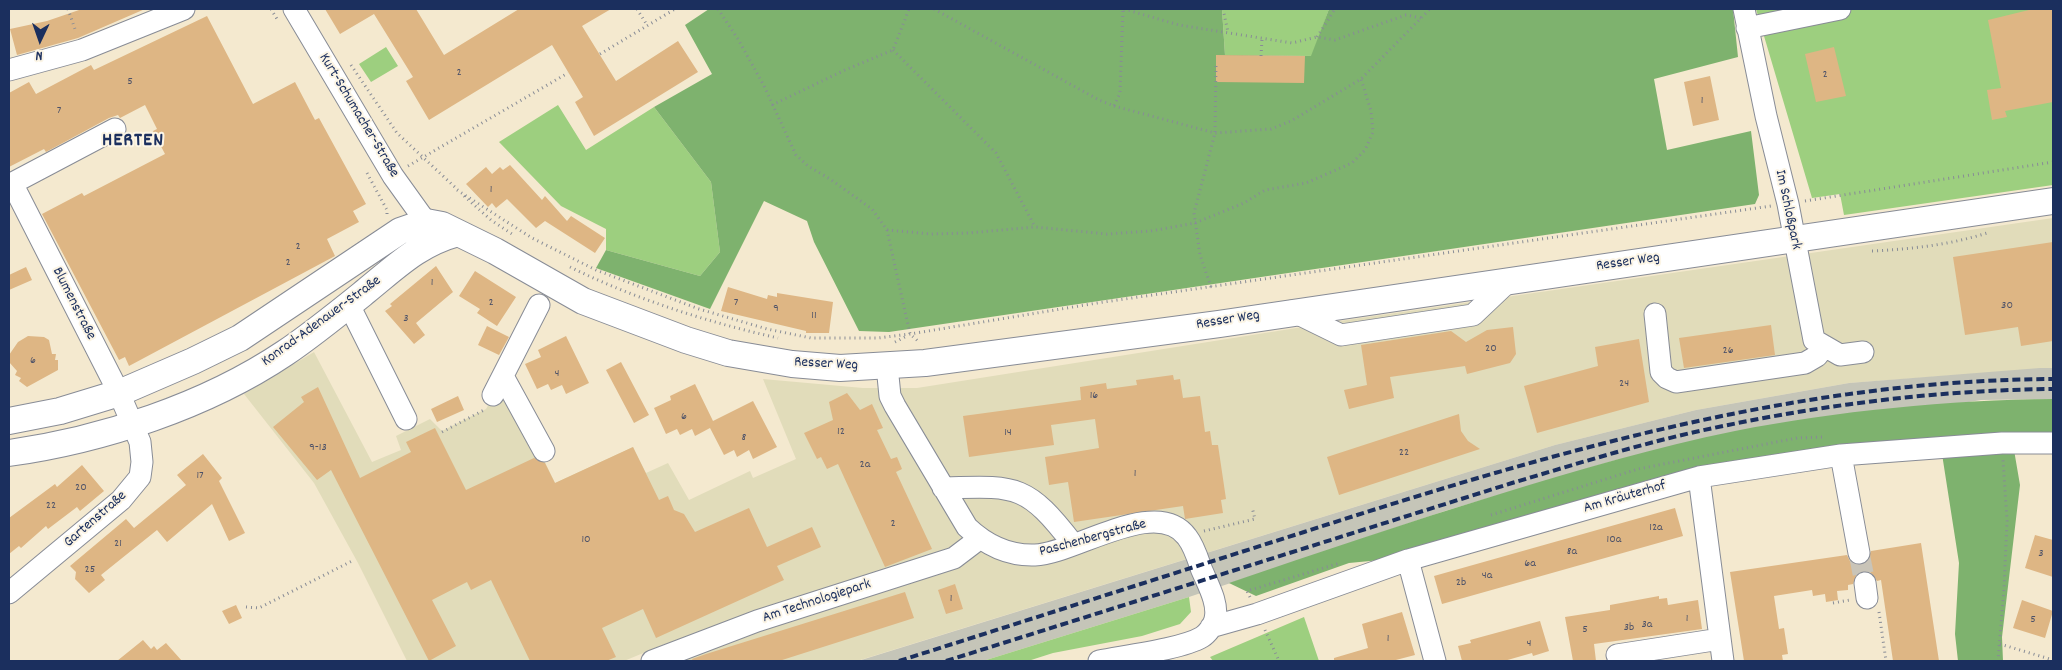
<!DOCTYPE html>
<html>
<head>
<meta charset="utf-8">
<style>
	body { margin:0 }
	#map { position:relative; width:2062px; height:670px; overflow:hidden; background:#f4e9cf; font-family:Dekko,sans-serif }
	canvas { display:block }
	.frame { position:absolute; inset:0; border:10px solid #1b2f5e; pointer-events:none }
	.north { position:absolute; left:15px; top:15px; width:50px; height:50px; -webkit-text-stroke:4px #fcf5e5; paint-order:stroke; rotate:183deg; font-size:14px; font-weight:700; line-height:20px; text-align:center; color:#1b2f5e }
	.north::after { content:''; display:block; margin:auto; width:18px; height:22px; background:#1b2f5e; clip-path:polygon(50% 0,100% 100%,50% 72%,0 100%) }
</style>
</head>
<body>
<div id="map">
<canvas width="2062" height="670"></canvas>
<div class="frame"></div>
<div class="north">N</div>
</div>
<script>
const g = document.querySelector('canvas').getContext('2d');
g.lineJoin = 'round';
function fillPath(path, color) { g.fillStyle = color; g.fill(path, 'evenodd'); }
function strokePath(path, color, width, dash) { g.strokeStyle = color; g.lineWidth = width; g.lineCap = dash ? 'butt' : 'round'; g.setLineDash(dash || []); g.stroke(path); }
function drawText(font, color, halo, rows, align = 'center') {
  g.font = font + ' Dekko,sans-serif'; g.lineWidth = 4; g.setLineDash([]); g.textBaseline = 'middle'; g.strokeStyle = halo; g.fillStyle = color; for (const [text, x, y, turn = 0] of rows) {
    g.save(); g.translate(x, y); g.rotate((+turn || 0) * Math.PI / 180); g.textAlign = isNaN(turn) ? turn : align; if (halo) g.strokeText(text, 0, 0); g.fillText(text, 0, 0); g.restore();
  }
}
const built = new Path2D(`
	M2053 218V368L1849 383 1696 410 1555 445 857 661H670L665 644 624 661H407L358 563 314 483 244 394 314 352 372 462 401 450 396 436 430 419 442 431 486 409 504 378 555 483 633 447 646 473 668 463 689 500 750 471 753 478 796 459 763 379 863 388H917L1347 320Z`);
const industrial = new Path2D(`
	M2040 368H2053V399L1981 400 1616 460 1445 511 1189 597 983 661H858L1555 445 1696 410 1849 383Z`);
const green = new Path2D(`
	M1222 9H1329L1312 56 1225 55Z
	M1756 9H2053V185L1844 215 1840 194 1812 198Z
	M386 47 398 66 371 82 359 64Z
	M558 105 586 150 654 107 711 182 720 252 700 276 606 250V229L561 206 499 142Z
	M1189 597 1191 612 1180 624 1142 636 1053 653 1028 661H983Z
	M1304 617 1319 661H1213L1210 657Z`);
const forest = new Path2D(`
	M709 9H1222L1225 55 1311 56 1329 9H1733L1738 57 1654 79 1667 150 1751 131 1759 195 1755 204 889 332 859 331 814 242 807 221 764 201 710 309 596 268 606 250 700 276 720 252 711 182 654 107 712 74 685 25Z
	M2053 399V436L1845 447 1391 559 1349 563 1256 596 1229 583C1319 552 1409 522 1500 494 1578 470 1656 447 1735 431 1836 411 1950 400 2053 399Z
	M2014 450 2020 485 2002 637 2003 661H1958L1955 634 1959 563 1942 454Z`);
const building = new Path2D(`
	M82 9H145L78 38 17 55 10 29 47 21Z
	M325 9H416L444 55 519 9H611L582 26 616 81 678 41 698 72 594 136 575 102 583 97 552 45 429 120 406 81 413 77 374 14 340 34Z
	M2033 9H2053V102L2005 111 2007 117 1992 120 1987 90 2001 88 1988 20Z
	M207 16 253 104 295 82 315 120 319 118 366 204 353 211 359 222 327 239 335 256 129 366 125 357 119 360 42 214 82 193 84 196 165 154 153 131 157 129 145 105 120 118 118 115 109 118 46 152 44 149 9 167V93L29 82 36 94 91 65 94 70Z
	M1834 47 1846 96 1816 102 1805 54Z
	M1216 55 1305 56 1304 83 1216 82Z
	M1710 76 1719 120 1693 126 1684 82Z
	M510 165 542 200 545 196 567 221 571 216 605 238 595 253 545 221 536 228 507 199 496 208 492 203 488 207 466 184 486 167 492 174 500 167 503 170Z
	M2053 242V341L2021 346 2018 327 1965 335 1953 257Z
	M436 266 453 292 416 323 425 335 414 344 385 311 392 306 390 304Z
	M26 267 32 280 9 290V275Z
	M475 271 516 297 497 326 477 313 480 309 459 296Z
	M728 287 767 299 768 295 777 297V293L833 302 829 333H806V331L721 311Z
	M1771 325 1775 355 1684 368 1679 338Z
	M487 326 509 337 499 355 478 345Z
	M1513 327 1516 354 1510 363 1467 374 1465 366 1390 377 1394 398 1349 409 1344 390 1367 385 1361 345 1451 331 1466 342 1487 330Z
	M28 336 44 337 49 340 52 354H56L55 360H58V370L27 387 19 381 21 378 15 375 17 371 9 362V355L18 342Z
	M566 336 589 383 566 394 562 385 551 390 548 384 537 389 525 364 541 357 538 350Z
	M1639 339 1649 402 1537 433 1524 386 1598 366 1595 347Z
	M621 362 649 415 634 423 606 370Z
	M1173 375 1174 380 1180 379 1183 398 1200 396 1205 432 1210 431 1212 445H1218L1226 499 1221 500 1223 513 1185 519 1183 506 1074 522 1068 482 1049 485 1045 457 1099 448 1095 419 1051 425 1054 445 969 457 963 416 1081 400 1080 387 1106 383 1107 389 1137 385 1136 380Z
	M695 384 713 421 753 401 777 447 753 459 749 450 737 457 734 450 724 455 710 428 695 436 692 429 680 435 677 429 666 434 654 408 671 400 670 396Z
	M318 387 360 478 411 452 406 442 435 428 466 490 534 458 545 463 555 483 633 447 659 500 668 496 674 510 684 514 695 532 749 508 767 547 812 527 821 547 777 566 784 580 656 638 643 609 602 628 616 657 606 661H530L491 580 471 590 467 582 432 600 456 646 429 661 331 470 317 480 273 427 304 402 301 397Z
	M847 393 860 410 872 404 883 428 877 430 891 459 897 457 902 469 896 472 932 549 885 567 838 464 827 469 821 457 817 459 804 433 833 420 829 402Z
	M458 396 464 410 437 422 431 409Z
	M1459 414 1461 431 1468 441 1480 449 1339 495 1327 457Z
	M203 454 222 478 219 481 245 533 229 541 212 504 167 542 157 530 101 575 105 580 89 593 75 579 76 572 70 566 126 519 134 528 186 485 177 475Z
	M82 465 104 491 80 511 77 507 48 529 46 526 21 548 19 546 9 554V518L55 484 57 487Z
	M1675 508 1683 536 1442 604 1434 576Z
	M2035 535 2053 540V577L2025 568Z
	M1921 543 1939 661H1893L1881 580 1877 581 1870 572 1864 571 1857 573 1853 584 1848 585V590L1837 591 1838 600 1826 602 1825 594 1813 596 1812 590 1774 596 1779 629 1784 628 1788 654 1782 655 1783 661H1744L1730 572 1847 555 1850 561 1861 565 1867 562 1871 551Z
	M955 584 963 609 946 614 938 590Z
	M905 592 914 618 779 661H693L692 659 706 654Z
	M1659 596V599L1667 598 1668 605 1698 600 1702 629 1594 644 1596 661H1573L1565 617 1610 610V605Z
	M2022 600 2053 611 2045 638 2013 628Z
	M236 605 242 618 229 624 222 611Z
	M1402 612 1415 655 1392 661H1334V658L1368 648 1362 624Z
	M1540 621 1549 651 1533 656 1532 653 1504 661H1462L1458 646 1471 643 1470 640Z
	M143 640 151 649 154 646 157 650 166 643 182 661H117Z`);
const minorTunnel = new Path2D(`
	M1859 553 1865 583`);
const path = new Path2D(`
	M68 9 76 32
	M271 9 277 19
	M637 9 647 25
	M718 9 738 39 764 86 796 155 808 166 830 179 872 209 887 230 910 334 919 342
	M934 9 1099 100 1114 106 1120 93 1123 9
	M1124 9 1179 25 1292 43 1317 37 1335 40 1406 15 1421 18
	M1223 9 1228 32
	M1317 37 1335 9
	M893 50 996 153 1035 227
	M600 54 675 9
	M1261 56 1262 39
	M351 65 397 133 458 190
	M772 105 845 70 893 50 909 9
	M1114 106 1215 133 1271 129 1291 121 1361 79 1430 9
	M408 166 568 73
	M367 173 387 210V214
	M457 190 532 238 596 270 699 309 767 329 811 338H878L910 334 1097 303 1771 206
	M464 196 491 220 512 234
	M1805 201 2053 162
	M887 230 931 234 968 233 1035 227 1107 234 1151 231 1195 223 1244 203 1265 190 1306 183 1352 163 1365 150 1373 132 1371 111 1361 79
	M1872 251C1912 249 1949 245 1987 233
	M570 267C635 299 707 322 778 338
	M1211 287 1200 255 1194 213 1215 133 1216 64
	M895 342 907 336
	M442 432 484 410
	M1491 515 1638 469 1797 438 1825 437
	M1204 531 1255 519 1252 507
	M1250 597 1247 591 1340 563
	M1833 603 1850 600
	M246 607 259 608 352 561
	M1879 612 1886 661
	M1265 630 1279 661
	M2000 644 2053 660
	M1998 661 2004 589 2007 521 2003 460`);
const minor = new Path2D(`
	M294 9 393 176 426 222
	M1744 9 1766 116 1788 204 1814 340 1840 355 1863 352
	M1747 28 1840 9
	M9 70 82 50 184 9
	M9 185 115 129
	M349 305 406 419
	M1292 311 1341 335 1473 315 1510 280
	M1655 314 1661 372 1667 378 1676 382 1805 363 1817 356 1824 347
	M887 366 890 396 895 406 967 527C986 545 1008 556 1035 555 1074 554 1157 495 1187 537 1194 546 1198 559 1201 568 1207 583 1219 603 1215 619 1214 625 1207 634 1202 637 1182 649 1124 656 1099 661
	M504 378 544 451
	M493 395 539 305
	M1841 455 1859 553
	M1699 477 1723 661
	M943 488C1016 486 1026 483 1073 544
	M1408 560 1435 661
	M1865 583 1867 598
	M9 593 121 500 140 477 142 462 140 442 119 393 12 183
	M1211 627 1257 614 1408 560 1699 477 1841 455 2002 443H2053
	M1617 655 1720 639
	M652 661 757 621 954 558 979 539`);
const major = new Path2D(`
	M9 421 60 411 119 393 193 361 240 338 400 231 426 222 442 225 495 251 583 301 686 340 728 353 792 364 840 368 925 363 1219 324 2053 201
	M9 453C102 440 206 406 285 353 313 334 340 312 366 291 397 266 418 244 458 233`);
const rail = new Path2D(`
	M899 661C1034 618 1169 575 1304 532 1546 454 1796 380 2053 379
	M946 661 1512 483C1573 465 1633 446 1695 432 1812 406 1934 390 2053 389`);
const numberNames = [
	["2",459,73],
	["2",1825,75],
	["5",130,82],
	["1",1702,101],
	["7",59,111],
	["1",491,190],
	["2",298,247],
	["2",288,263],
	["1",432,283],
	["2",491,303],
	["7",736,303],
	["30",2007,306],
	["9",776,309],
	["11",814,316],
	["3",406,319],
	["20",1491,349],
	["26",1728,351],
	["6",33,361],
	["4",557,374],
	["24",1624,384],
	["16",1094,396],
	["6",684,417],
	["12",841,432],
	["14",1008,433],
	["8",744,438],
	["9-13",318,448],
	["22",1404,453],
	["2a",865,465],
	["1",1135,474],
	["17",200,476],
	["20",81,488],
	["22",51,506],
	["2",893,524],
	["12a",1656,528],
	["10",586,540],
	["10a",1614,540],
	["21",118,544],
	["8a",1572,552],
	["3",2041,554],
	["6a",1530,564],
	["25",90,570],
	["4a",1487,576],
	["2b",1461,583],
	["1",951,599],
	["1",1687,619],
	["5",2033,620],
	["3a",1647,625],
	["3b",1629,628],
	["5",1585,630],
	["1",1388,639],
	["4",1529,644]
];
const streetNames = [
	["Kurt-Schumacher-Straße",358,116,59],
	["Im Schloßpark",1787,210,78],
	["Resser Weg",1628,263,-8],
	["Blumenstraße",73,304,63],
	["Resser Weg",1228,321,-9],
	["Konrad-Adenauer-Straße",322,322,-36],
	["Resser Weg",826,365,3],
	["Am Kräuterhof",1625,498,-16],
	["Gartenstraße",96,520,-41],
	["Paschenbergstraße",1093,539,-15],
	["Am Technologiepark",817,602,-18]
];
const districtNames = [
	["HERTEN",133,142]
];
fillPath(built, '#e1dcba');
fillPath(industrial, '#c5c5b8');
fillPath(green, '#9dcf7f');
fillPath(forest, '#7eb26e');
fillPath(building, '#deb684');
strokePath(minorTunnel, '#c9c4b8', 21, [21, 11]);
strokePath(minor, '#888c96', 23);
strokePath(major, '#888c96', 28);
strokePath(path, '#888c96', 3, [1, 4]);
strokePath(minor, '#fff', 21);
strokePath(major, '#fff', 26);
strokePath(rail, '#1b2f5e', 4, [8, 4]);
drawText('12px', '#4c5168', null, numberNames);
drawText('15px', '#1b2f5e', '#fcf5e5', streetNames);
g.letterSpacing = '1px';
drawText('bold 20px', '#1b2f5e', '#fcf5e5', districtNames);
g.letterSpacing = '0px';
</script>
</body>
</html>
